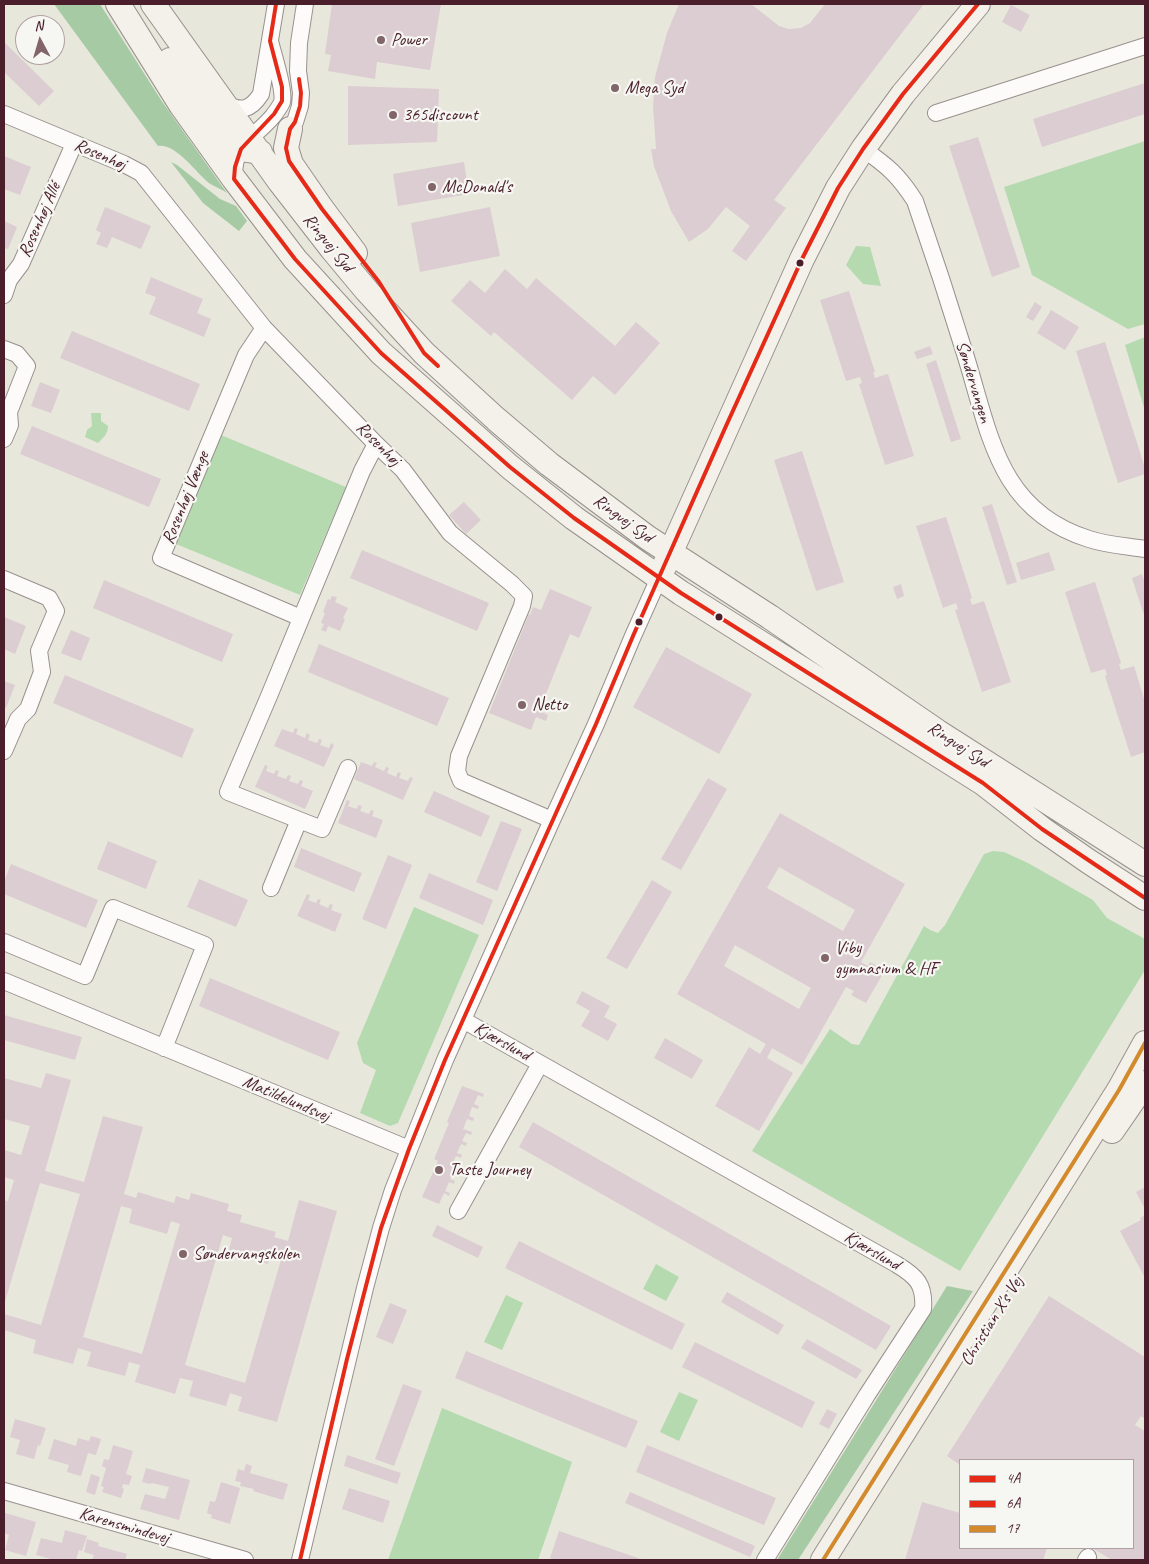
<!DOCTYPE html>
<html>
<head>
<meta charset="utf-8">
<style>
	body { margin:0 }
	#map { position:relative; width:1149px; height:1564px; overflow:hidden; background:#e8e7dc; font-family:Caveat,sans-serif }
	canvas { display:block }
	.frame { position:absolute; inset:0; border:5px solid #4a1f2b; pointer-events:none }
	.legend { position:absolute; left:959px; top:1459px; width:175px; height:90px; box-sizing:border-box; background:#f6f6f2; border:1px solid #b1a0a2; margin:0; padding:6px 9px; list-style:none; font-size:15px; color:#4a1f2b }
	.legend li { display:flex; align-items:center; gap:10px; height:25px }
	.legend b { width:25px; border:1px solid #b1a0a2 }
	.north { position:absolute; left:15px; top:15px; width:50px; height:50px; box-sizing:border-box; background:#f6f6f2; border:1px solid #b1a0a2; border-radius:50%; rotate:354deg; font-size:14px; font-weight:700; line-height:20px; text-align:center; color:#4a1f2b }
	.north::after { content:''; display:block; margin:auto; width:18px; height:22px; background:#816569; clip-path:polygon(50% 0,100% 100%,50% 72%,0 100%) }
</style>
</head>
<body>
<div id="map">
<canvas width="1149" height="1564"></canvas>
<div class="frame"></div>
<ul class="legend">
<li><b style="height:6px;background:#e52b18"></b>4A</li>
<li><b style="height:6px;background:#e52b18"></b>6A</li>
<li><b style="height:6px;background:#d28a2c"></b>17</li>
</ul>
<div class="north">N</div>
</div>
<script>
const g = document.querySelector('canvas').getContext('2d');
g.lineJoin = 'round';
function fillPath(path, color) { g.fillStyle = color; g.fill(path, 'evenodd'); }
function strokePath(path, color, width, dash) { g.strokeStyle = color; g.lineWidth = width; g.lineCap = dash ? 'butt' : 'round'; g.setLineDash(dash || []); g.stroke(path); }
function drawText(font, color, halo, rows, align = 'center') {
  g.font = font + ' Caveat,sans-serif'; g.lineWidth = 4.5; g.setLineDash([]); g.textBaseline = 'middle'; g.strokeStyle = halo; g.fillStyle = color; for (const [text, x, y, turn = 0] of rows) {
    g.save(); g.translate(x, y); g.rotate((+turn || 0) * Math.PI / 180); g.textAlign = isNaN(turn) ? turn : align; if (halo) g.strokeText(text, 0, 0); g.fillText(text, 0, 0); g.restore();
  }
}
const green = new Path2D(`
	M1145 141V324L1128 329 1032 275 1004 187Z
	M856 246 870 247 881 286 863 284 846 265Z
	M1145 337V411L1125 345Z
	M91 413H101V421L108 426C108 434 103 438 98 443L85 437 87 430 92 426Z
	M221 435 346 487 300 595 176 544Z
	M993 851 1004 852 1028 863 1093 900 1107 918 1145 939V970L960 1271 752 1151 830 1029 852 1044 859 1045 924 926 930 930 938 933 945 925 984 854Z
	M414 907 479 935 398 1123 390 1126 360 1113 376 1070 363 1063 357 1043Z
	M656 1264 679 1277 666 1301 643 1289Z
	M506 1295 523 1303 502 1350 484 1342Z
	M679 1392 698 1400 679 1441 660 1432Z
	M442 1408 572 1462 538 1560H388Z`);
const forest = new Path2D(`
	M54 4H100L161 100 227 193C221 189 215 187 209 183 196 173 176 143 158 146Z
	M171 162 177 165 220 199 236 206 247 221 239 231 203 203Z
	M947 1286 973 1291 798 1560H777Z`);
const building = new Path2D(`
	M332 4H441L430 70 377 62 375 79 328 71 331 55 325 54Z
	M679 4H751L779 26 789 29 801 28 810 23 825 4H924L774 200 786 208 746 261 732 251 750 226 726 207 708 229 689 242 671 211 654 166 651 149H656L653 106 655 77 667 33Z
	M1011 5 1030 15 1021 32 1002 22Z
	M4 42 54 91 39 106 4 72Z
	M1145 83V114L1042 147 1033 119Z
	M348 86 439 89 437 142 348 145Z
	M978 137 1020 267 992 277 949 146Z
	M4 156 31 167 20 195 4 189Z
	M464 162 469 194 398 206 393 174Z
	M105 207 151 226 141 249 112 237 107 248 96 244 101 233 96 230Z
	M490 207 500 256 420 272 411 223Z
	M4 221 17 227 8 249 4 248Z
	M505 269 527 289 536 278 615 346 636 322 660 343 615 395 593 376 572 400 494 332 491 336 451 301 470 280 485 293Z
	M151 277 203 299 197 313 211 319 204 337 149 314 156 297 145 293Z
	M849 291 875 372H873L875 378 888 374 914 456 885 465 859 384 862 383 860 377 846 381 820 300Z
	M1035 302 1042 307 1033 321 1026 317Z
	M1051 310 1079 327 1065 350 1037 333Z
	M72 331 200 384 189 411 60 358Z
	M1105 342 1145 468V474L1118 483 1076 351Z
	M930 346 933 354 917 359 914 352Z
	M936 360 961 439 951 442 926 364Z
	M40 382 60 390 51 413 31 406Z
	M32 426 161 479 149 507 20 454Z
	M802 451 844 582 816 591 774 460Z
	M464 502 481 520 466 534 449 515Z
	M992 504 1017 582 1007 585 982 507Z
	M946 517 972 598 970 599 972 605 984 601 1011 682 982 692 955 610 958 609 956 603 943 608 916 526Z
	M362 550 489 603 477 631 350 578Z
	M1049 552 1055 570 1021 580 1016 563Z
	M1142 574 1145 583V618L1132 578Z
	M104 580 233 634 222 662 93 608Z
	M1095 582 1121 663 1119 664 1121 670 1134 666 1145 702V752L1131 757 1105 676 1107 675 1105 669 1091 673 1065 592Z
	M901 584 904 596 897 599 893 587Z
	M550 589 592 607 579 638 570 634 539 711 548 715 546 721 536 717 531 730 489 713 529 614 530 615 533 607 541 610Z
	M332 596 337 597 335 602 348 608 343 618 345 619 340 631 328 626 326 632 321 630 324 624 321 623 325 613 323 612 328 599 330 600Z
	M4 617 26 626 15 654 4 649Z
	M71 630 90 638 81 661 61 653Z
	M319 644 449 698 437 726 308 672Z
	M666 647 752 694 719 754 633 707Z
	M65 675 194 729 182 758 53 703Z
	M4 681 15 685 6 708 4 707Z
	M295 728 298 729 296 734 305 738 307 733 310 735 308 740 317 743 319 739 322 740 320 745 329 748 331 743 334 745 324 767 274 746 282 729 293 733Z
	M361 762 372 766 374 762 377 763 375 767 384 771 386 767 389 768 387 773 396 777 398 772 401 773 399 778 408 781 410 777 413 778 403 800 354 779Z
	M265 765 268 766 266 771 274 774 276 770 279 771 277 776 286 779 288 775 291 776 289 781 298 784 300 780 303 781 301 786 313 791 305 809 255 787Z
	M708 778 727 789 681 870 661 859Z
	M434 791 490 816 481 837 424 812Z
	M347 800 350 801 348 806 357 809 358 805 362 806 360 811 369 814 371 810 374 811 372 816 383 820 376 838 338 823Z
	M780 813 905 884 861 962 868 966 870 962 885 970 866 1003 851 995 854 991 846 987 802 1065 772 1048 767 1058 793 1073 759 1131 715 1106 749 1047 760 1054 766 1044 677 994ZM779 867 855 910 843 931 767 888ZM735 945 811 988 799 1009 724 966Z
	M501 821 522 829 497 891 476 882Z
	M108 841 157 861 146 889 97 869Z
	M301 848 362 873 354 892 294 867Z
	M388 855 412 865 386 929 362 919Z
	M11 864 98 900 86 928 4 894V882Z
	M429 873 493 900 483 925 419 898Z
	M199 879 248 900 236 927 187 907Z
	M652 880 672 892 627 969 606 958Z
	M307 894 310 895 308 900 316 903 318 899 321 900 319 904 328 908 330 904 333 905 331 910 342 914 335 932 297 916Z
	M210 978 340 1032 328 1060 199 1006Z
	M582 991 610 1006 604 1017 617 1024 608 1041 581 1026 590 1011 576 1003Z
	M4 1015 82 1037 75 1060 4 1040Z
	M665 1038 703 1060 692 1079 654 1058Z
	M46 1073 71 1080 45 1171 84 1182 103 1116 143 1127 124 1194 136 1198 138 1192 174 1203 176 1196 189 1200 191 1193 229 1204 227 1211 242 1215 240 1222 276 1232 274 1237 288 1241 299 1200 337 1211 277 1422 238 1411 242 1397 230 1393 226 1406 189 1396 193 1381 180 1378 175 1394 135 1382 140 1365 129 1362 125 1376 87 1366 91 1352 78 1348 73 1364 33 1353 36 1340 4 1330V1314L41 1325 80 1194 40 1183 4 1305V1200L8 1201 14 1180 4 1177V1150L21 1155 30 1126 4 1119V1078L41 1088ZM121 1206 132 1209 129 1223 167 1234 171 1221 180 1224 142 1354 83 1337ZM223 1235 232 1238 228 1253 268 1264 272 1250 283 1253 245 1383 185 1365Z
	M462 1086 484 1094 483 1097 478 1095 474 1104 479 1106 478 1109 472 1107 469 1116 474 1118 473 1121 467 1119 463 1129 472 1132 471 1135 466 1133 462 1141 467 1143 466 1146 461 1144 457 1153 462 1155 461 1158 456 1156 451 1166 460 1169 459 1172 454 1170 450 1179 455 1181 454 1184 449 1182 445 1191 450 1193 449 1196 444 1193 439 1204 422 1197 438 1161 434 1159 449 1123 447 1122Z
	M533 1122 891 1326 876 1350 519 1147Z
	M1145 1187V1209L1136 1192Z
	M1145 1215V1278L1120 1231 1141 1220 1140 1218Z
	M437 1225 483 1247 478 1258 432 1236Z
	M519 1241 685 1324 672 1350 505 1268Z
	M727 1292 784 1325 778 1335 721 1302Z
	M1049 1296 1145 1357V1419L1141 1416 1135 1425 1145 1431V1560H1112L1092 1548H1133V1460H960V1465L947 1456Z
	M390 1303 407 1310 393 1344 376 1337Z
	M807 1339 862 1370 856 1379 801 1348Z
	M695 1342 815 1402 802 1428 682 1367Z
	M466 1351 638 1421 626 1448 455 1378Z
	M403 1384 422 1391 394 1466 375 1459Z
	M827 1409 837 1414 829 1429 819 1424Z
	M15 1419 46 1428 40 1446 38 1445 34 1459 16 1454 20 1440 10 1437Z
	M91 1436 101 1439 96 1455 88 1453 81 1476 67 1472 69 1465 48 1459 54 1439 76 1446 78 1438 89 1441Z
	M113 1445 133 1451 126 1474 132 1476 129 1485 123 1484 122 1488 124 1489 121 1498 102 1492 104 1487 101 1486 106 1468 102 1466 104 1459 109 1460Z
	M647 1445 776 1498 764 1525 636 1472Z
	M347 1455 401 1473 397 1484 344 1466Z
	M246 1464 252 1466 250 1473 288 1484 283 1500 253 1491 254 1489 240 1486 241 1482 235 1481 238 1469 244 1471Z
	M146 1468 190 1480 179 1520 140 1509 145 1494 165 1499 169 1487 152 1483 150 1484 142 1482Z
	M91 1474 100 1477 95 1495 86 1492Z
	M221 1482 240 1488 230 1524 211 1518 212 1515 207 1513 210 1501 215 1502Z
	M349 1488 390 1501 383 1523 342 1509Z
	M630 1492 755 1546 750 1557 625 1503Z
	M922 1502 960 1513V1548H1047L1043 1560H905Z
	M5 1513 36 1522 26 1556 5 1550 9 1535 4 1533Z
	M65 1530 87 1536 82 1551 79 1550 76 1560H55L36 1555 41 1538 62 1543Z
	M559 1531 644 1560H555L550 1558Z
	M87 1539 99 1543 98 1546 127 1554 125 1560H92L94 1555 84 1552Z`);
const street = new Path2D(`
	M224 103C241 112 250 111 261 94L276 4
	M936 113 1145 46
	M4 114 124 164 141 173 264 328 376 444 403 470 450 533 512 584 524 596 522 606 459 756 457 771 461 781 552 820
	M290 129 295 122 300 106 301 93 298 71 299 43 305 4
	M863 149C888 166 899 176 915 201 933 253 950 305 966 357 990 435 999 511 1089 539 1107 545 1126 546 1145 549
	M234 179C233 142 253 140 273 116 276 112 280 107 282 102 285 91 273 54 270 41
	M4 295 9 280 21 264 74 144
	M264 328 246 355 161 558 301 618
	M4 349 17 354 27 366 9 412 10 425 4 439
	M4 579 49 598 56 611 39 651 42 672 28 709 18 719 4 751
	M348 768 322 829 228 792 269 696 362 471 376 444
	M271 888 299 820
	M4 942 85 976 113 908 205 945 164 1048
	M4 981 409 1149
	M463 1020 896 1264C916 1276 925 1284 923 1309L867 1395 765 1560
	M458 1211 540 1064
	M4 1491 245 1560
	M300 1560 365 1288 381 1228 393 1190 445 1060 552 820 596 724 633 636 659 578
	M1086 1560 1088 1557`);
const secondary = new Path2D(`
	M118 4 181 105 234 179 295 259 381 353 510 467 574 518 681 593 983 783 1042 829 1088 861 1145 898
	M153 4 280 182 332 249 367 291 424 353 496 419 549 464 648 538 770 617 938 732 1145 864
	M170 60 225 136 240 149 260 152
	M290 129 286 148 291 164 322 209 355 253
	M664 567 802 259 838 188 863 149 903 94 978 4
	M1112 1131 1145 1083
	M823 1560 1119 1090 1145 1043`);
const bus1 = new Path2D(`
	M300 1560 347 1359 381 1228 409 1149 445 1060 596 724 633 636 726 426 802 259 838 188 863 149 903 94 978 4`);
const bus2 = new Path2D(`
	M276 4 270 41 282 87V101L274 114 241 149 235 167 234 179 295 259 381 353 510 467 574 518 681 593 983 783 1042 829 1145 898
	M299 79 301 93 300 106 295 122 290 129 286 148 289 161 322 209 379 282 424 353 438 366`);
const bus3 = new Path2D(`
	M823 1560 1119 1090 1145 1043`);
const markers = [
	[381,40,5,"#816569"],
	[615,88,5,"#816569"],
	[393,115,5,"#816569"],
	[432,187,5,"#816569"],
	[800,263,4.5,"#4a1f2b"],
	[719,617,4.5,"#4a1f2b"],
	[639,622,4.5,"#4a1f2b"],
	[522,705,5,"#816569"],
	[825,958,5,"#816569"],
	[439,1170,5,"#816569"],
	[183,1254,5,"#816569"]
];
const poiNames = [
	["Power",391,40],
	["Mega Syd",625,88],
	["365discount",403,115],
	["McDonald's",442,187],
	["Netto",532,705],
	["Viby",835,948],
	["gymnasium & HF",835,969],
	["Taste Journey",449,1170],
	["Søndervangskolen",193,1254]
];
const streetNames = [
	["Rosenhøj",100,155,23],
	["Rosenhøj Allé",40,220,-66],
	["Ringvej Syd",328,243,51],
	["Søndervangen",973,382,73],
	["Rosenhøj",378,444,45],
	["Rosenhøj Vænge",186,498,-68],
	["Ringvej Syd",623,519,36],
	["Ringvej Syd",958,745,33],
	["Kjærslund",502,1042,29],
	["Matildelundsvej",286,1099,23],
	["Kjærslund",872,1251,30],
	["Christian X's Vej",992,1321,-58],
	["Karensmindevej",124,1526,16]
];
fillPath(green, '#b5daaf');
fillPath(forest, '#a6caa4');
fillPath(building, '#dbcdd1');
strokePath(street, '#98918d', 18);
strokePath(secondary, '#98918d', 26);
strokePath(street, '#fcfbfa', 16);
strokePath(secondary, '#f4f1eb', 24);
strokePath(bus1, '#e52b18', 4);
strokePath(bus2, '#e52b18', 4);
strokePath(bus3, '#d28a2c', 4);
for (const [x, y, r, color] of markers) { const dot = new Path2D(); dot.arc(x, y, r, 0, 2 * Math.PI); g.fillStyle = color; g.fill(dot); strokePath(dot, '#f6f6f2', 2); }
drawText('18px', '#4a1f2b', '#f6f6f2', poiNames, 'left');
drawText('18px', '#4a1f2b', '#f6f6f2', streetNames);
</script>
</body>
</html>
